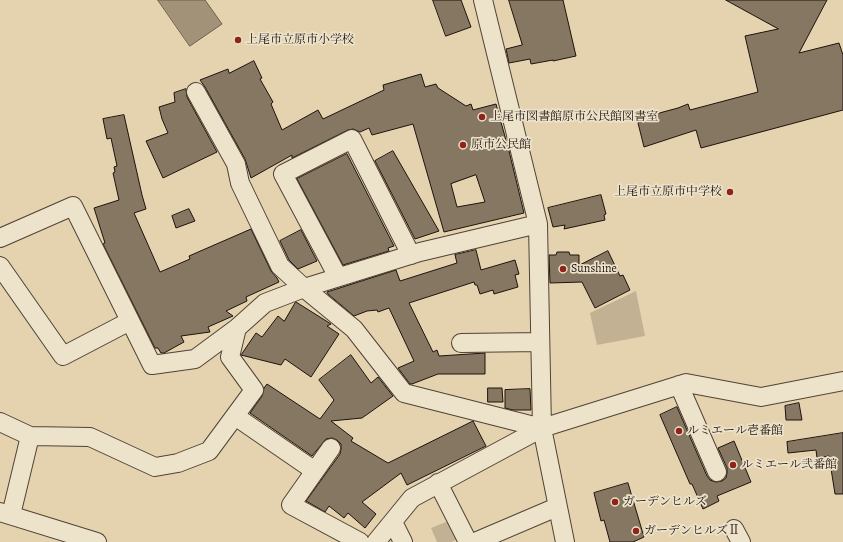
<!DOCTYPE html>
<html>
<head>
<meta charset="utf-8">
<style>
	body { margin:0 }
	canvas { display:block; background:#e4d3ae }
</style>
</head>
<body>
<canvas width="843" height="542"></canvas>
<script>
const g = document.querySelector('canvas').getContext('2d');
g.lineJoin = 'round';
function fillPath(path, color) { g.fillStyle = color; g.fill(path, 'evenodd'); }
function strokePath(path, color, width, dash) { g.strokeStyle = color; g.lineWidth = width; g.lineCap = dash ? 'butt' : 'round'; g.setLineDash(dash || []); g.stroke(path); }
function drawText(font, color, halo, rows, align = 'center') {
  g.font = font + ' Alegreya,"Noto Serif JP",serif'; g.lineWidth = 3.5; g.setLineDash([]); g.textBaseline = 'middle'; g.strokeStyle = halo; g.fillStyle = color; for (const [text, x, y, turn = 0] of rows) {
    g.save(); g.translate(x, y); g.rotate((+turn || 0) * Math.PI / 180); g.textAlign = isNaN(turn) ? turn : align; if (halo) g.strokeText(text, 0, 0); g.fillText(text, 0, 0); g.restore();
  }
}
const green = new Path2D(`
	M636 291 645 336 597 345 590 313Z
	M451 520 459 539 451 542H437L431 528Z`);
const water = new Path2D(`
	M158 0H205L222 24 190 46Z`);
const building = new Path2D(`
	M433 0H461L471 27 446 36Z
	M509 0H563L576 56 553 61V60L531 64 530 59 509 63 506 49 522 45Z
	M726 0H827L799 53 839 43 843 55V110L701 148 696 130 644 147 637 119 678 108 688 104 690 110 758 92 745 36 778 29Z
	M254 61 262 78 260 79 273 102 271 104 282 130 318 110 323 119 384 90 383 85 421 74 425 87 436 84 438 88 466 106 471 104 473 110 496 104 509 151 524 213 444 232 413 124 372 135 369 128 360 132 353 129 348 130 292 158V155L251 178 245 159 205 87 200 80 228 69 229 73ZM476 175 485 202 457 207 451 184Z
	M186 89 187 97 217 152 163 178 146 141 168 133 162 119 159 107 175 102 174 93Z
	M124 115 142 195 146 209 134 213 160 272 190 259 189 256 251 229 271 271 277 278 279 282 246 297 247 301 226 311 233 316 208 327 210 332 181 336 184 342 164 353H161L158 348H155L103 244 105 243 94 208 119 200 113 173 115 172 114 167 117 166 111 138 107 139 103 119Z
	M393 151 439 231 415 239 375 161Z
	M347 154 394 246 388 248 389 251 343 265 297 179Z
	M601 195 606 214 604 215 605 220 564 229 565 225 553 227 548 208Z
	M189 209 195 221 176 228 172 216Z
	M301 230 317 261 298 269 289 260 280 241Z
	M476 250 481 270 515 260 519 274 515 275 518 287 494 294 493 290 480 294 477 285H475L474 282 409 303 433 352 437 350 439 356 485 353V374H438L412 384H410L398 368 414 361 389 308 378 312 377 310 367 311 354 316 328 294 327 292 396 270 400 281 457 263 455 255Z
	M608 251 620 276 623 275 630 290 595 308 582 282 550 283 549 255H556L557 252H569L570 255H579V265Z
	M296 302 331 324 327 326 339 334 311 377 285 359 281 365 241 355 256 333 262 337 278 316 284 321Z
	M351 355 371 383 378 377 393 396 362 418 331 421 353 438 351 441 388 463 473 421 486 446 407 485 401 473 362 502 376 514 365 528 348 513 344 518 329 506 325 512 306 501 340 454 341 449V444L337 440 332 438 326 439 312 456 250 413 262 396 264 388 267 384 320 419 334 400 319 380Z
	M488 388H502L503 402H488Z
	M530 389 531 410H513L505 408V390Z
	M799 403 802 420H786L785 406Z
	M677 407 707 476 710 480 716 482 722 481 726 478 727 473V468L718 448 734 441 751 482 717 496 719 501 703 509 692 484H690L660 415Z
	M843 433V494H835L829 456 817 458 816 450 788 453 787 442Z
	M628 483 644 537 633 542H610L604 520 601 521 594 493Z`);
const street = new Path2D(`
	M483 0 538 224 542 428 565 542
	M196 92 236 164 240 183 280 266 304 288 354 329 404 393 542 428 686 383 761 397 843 381
	M0 238 73 206 152 365 195 359 237 328 265 303 304 288 420 252 538 224
	M0 266 63 356 130 321
	M338 277 283 174 352 139 411 255
	M461 343 540 342
	M679 385 717 472
	M235 416 315 471
	M0 422 30 436 90 437 155 467 178 463 209 451 254 390 230 357 237 328
	M331 448 291 505 360 542
	M438 483 468 542
	M0 512 97 542
	M11 515 30 436
	M393 522 403 542
	M734 529 741 542
	M376 542 412 498 542 428
	M475 542 557 507`);
const markers = [
	[238,40,4,"#8f2418"],
	[482,117,4,"#8f2418"],
	[463,145,4,"#8f2418"],
	[730,192,4,"#8f2418"],
	[563,269,4,"#8f2418"],
	[679,431,4,"#8f2418"],
	[733,465,4,"#8f2418"],
	[615,502,4,"#8f2418"],
	[636,531,4,"#8f2418"]
];
const poiNames = [
	["上尾市立原市小学校",246,40],
	["上尾市図書館原市公民館図書室",490,117],
	["原市公民館",471,145],
	["上尾市立原市中学校",722,192,"right"],
	["Sunshine",571,269],
	["ルミエール壱番館",687,431],
	["ルミエール弐番館",741,465],
	["ガーデンヒルズ",623,502],
	["ガーデンヒルズⅡ",644,531]
];
fillPath(green, '#c2b293');
fillPath(water, '#a19278');
strokePath(water, '#6d5f4e', 1);
fillPath(building, '#857762');
strokePath(building, '#1e130f', 1);
strokePath(street, '#504337', 20);
strokePath(street, '#ede2ca', 18);
for (const [x, y, r, color] of markers) { const dot = new Path2D(); dot.arc(x, y, r, 0, 2 * Math.PI); g.fillStyle = color; g.fill(dot); strokePath(dot, '#ede2ca', 1.5); }
drawText('12px', '#1e130f', '#ede2ca', poiNames, 'left');
</script>
</body>
</html>
